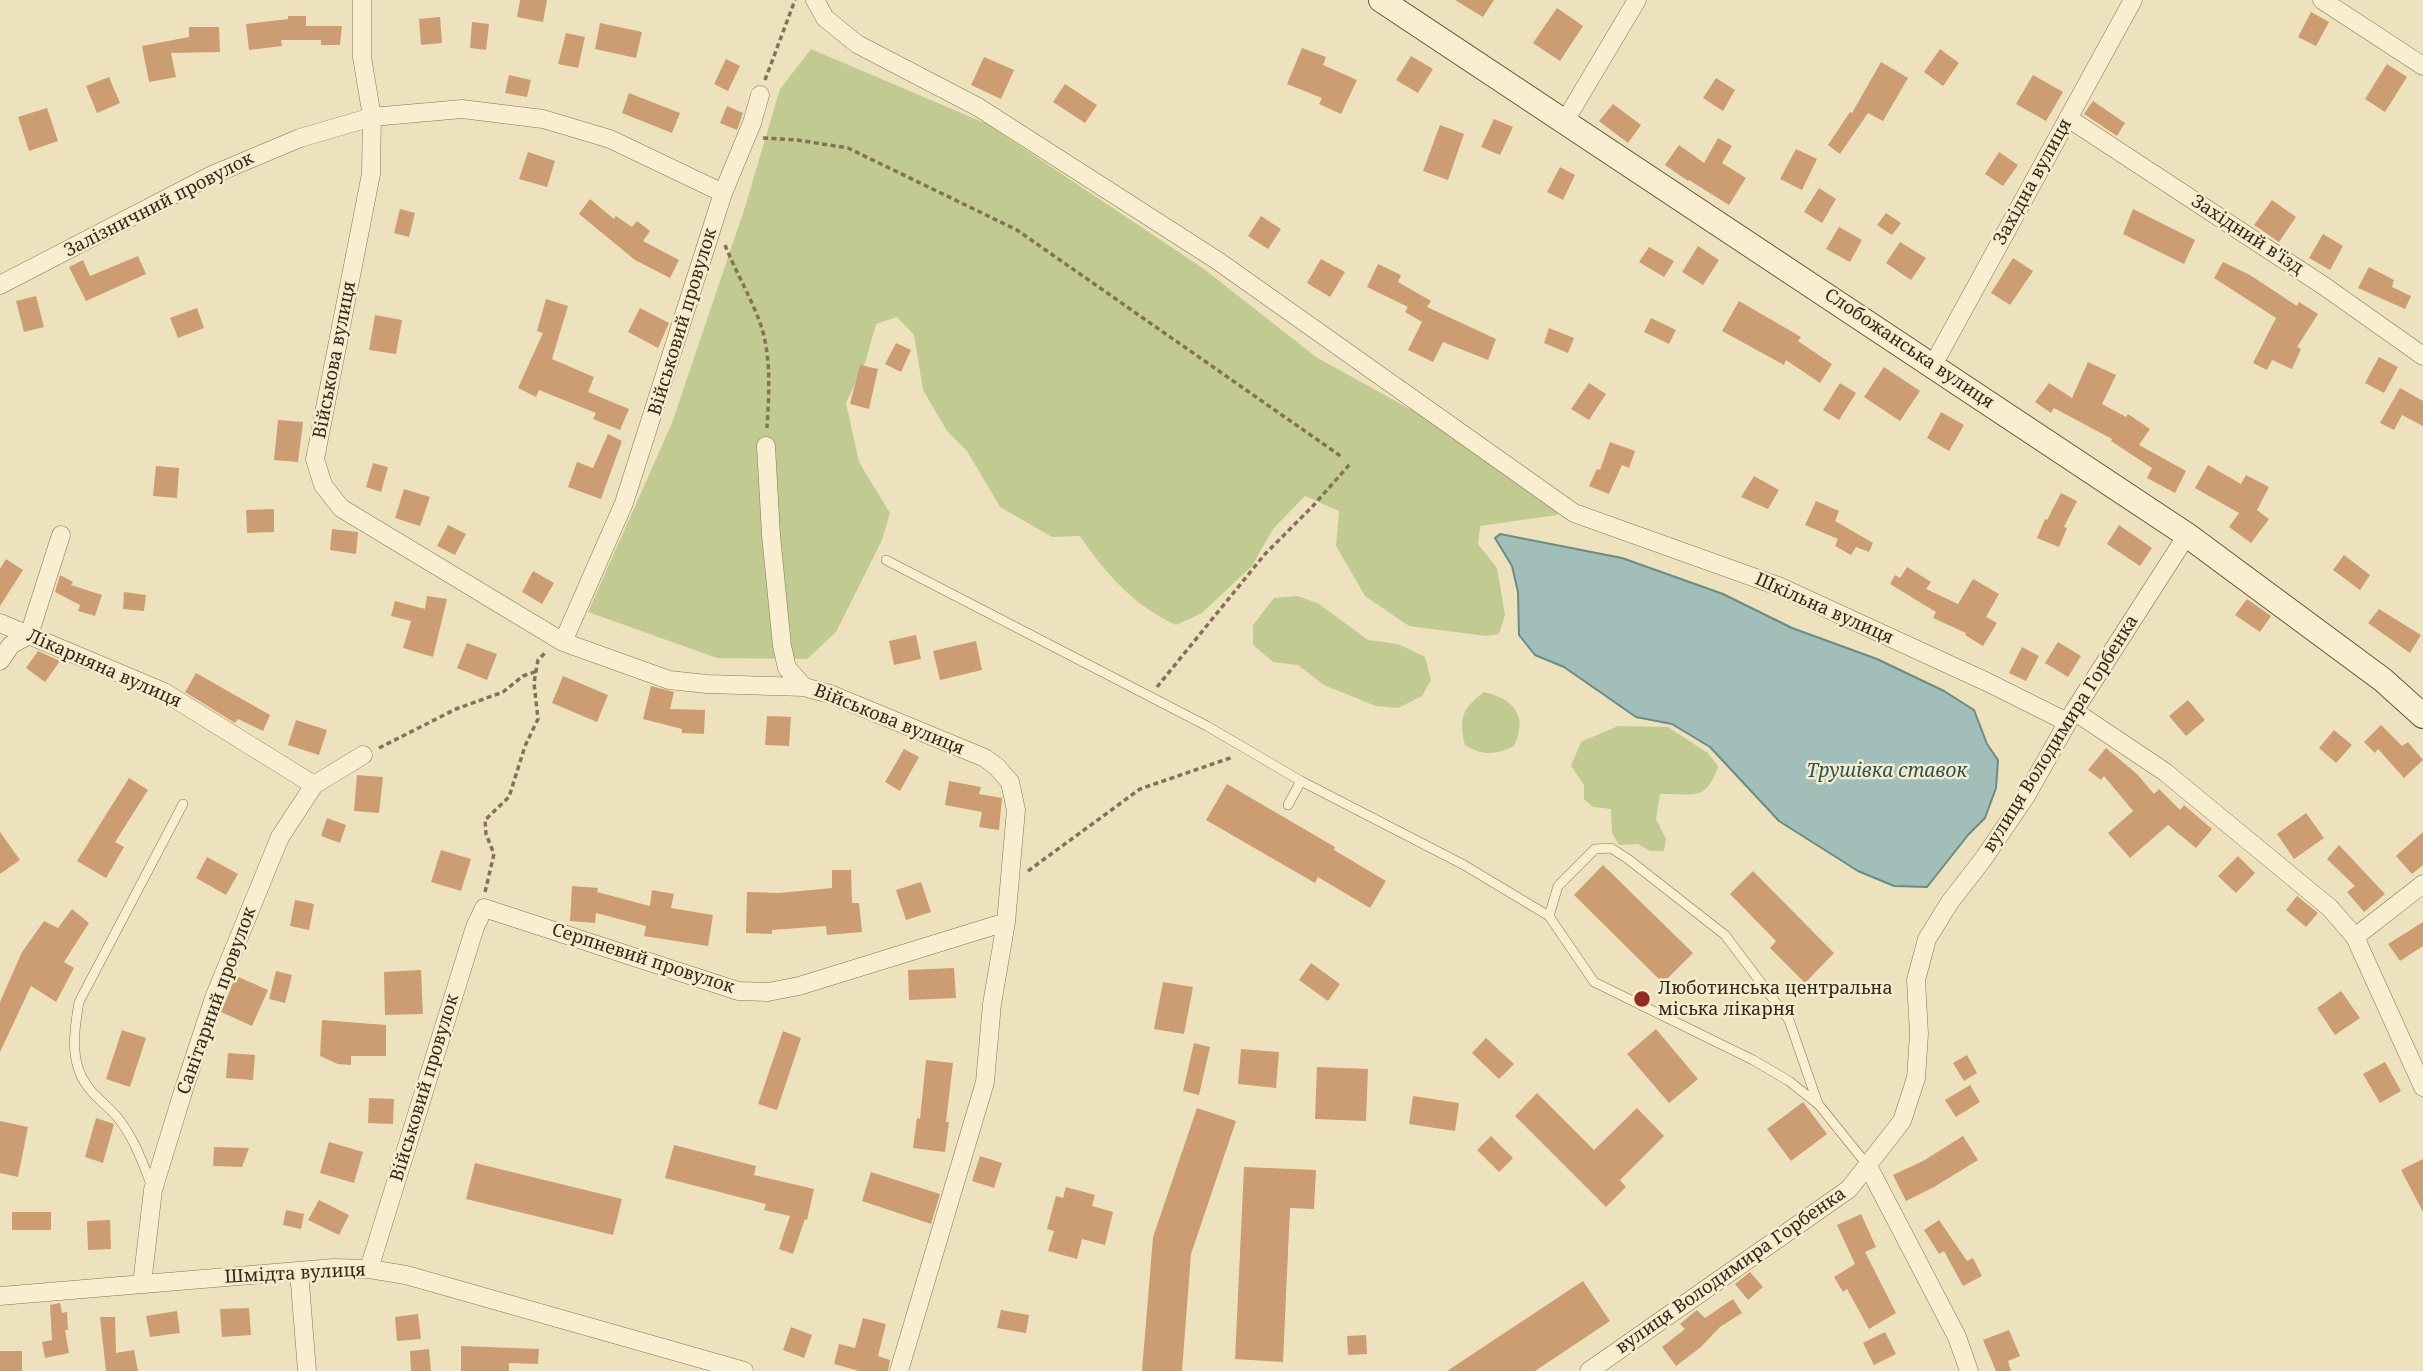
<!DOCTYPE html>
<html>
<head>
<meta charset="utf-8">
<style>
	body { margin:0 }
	canvas { display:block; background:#ede2bd }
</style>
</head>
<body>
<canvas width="2423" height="1371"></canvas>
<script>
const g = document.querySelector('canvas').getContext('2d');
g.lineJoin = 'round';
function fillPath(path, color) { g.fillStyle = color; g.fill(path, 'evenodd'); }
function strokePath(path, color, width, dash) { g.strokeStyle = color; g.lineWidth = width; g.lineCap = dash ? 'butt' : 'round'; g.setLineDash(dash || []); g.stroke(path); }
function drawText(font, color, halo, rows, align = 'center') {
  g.font = font + ' "Noto Serif",serif'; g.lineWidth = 5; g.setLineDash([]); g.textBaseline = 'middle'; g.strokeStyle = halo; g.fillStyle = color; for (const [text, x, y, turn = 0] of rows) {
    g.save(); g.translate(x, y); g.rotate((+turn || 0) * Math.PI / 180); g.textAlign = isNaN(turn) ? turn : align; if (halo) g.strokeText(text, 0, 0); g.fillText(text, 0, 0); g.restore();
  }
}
const green = new Path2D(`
	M811 49 987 124 1204 269 1316 357 1563 494 1557 515 1480 526 1478 544 1497 568 1505 615 1499 634 1486 636 1409 626 1365 596 1336 546 1339 511 1305 496 1273 529 1252 566 1202 613 1176 625C1133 605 1106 574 1080 536L1052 537 1000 507 967 451 947 431 923 390 914 335 897 317 876 324 865 363 846 403 859 462 890 513 882 540 836 632 807 659 717 658 588 612 672 423 745 207 780 89Z
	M1298 596 1319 604 1368 640 1398 644 1425 657 1431 680 1422 696 1398 708 1376 706 1324 685 1298 665 1273 662 1253 645V625L1274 598Z
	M1484 692C1515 699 1528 717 1514 746 1496 755 1482 756 1465 745 1458 718 1463 708 1484 692Z
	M1618 726 1668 727 1708 753 1718 766C1706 803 1693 793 1660 794L1656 819 1666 839 1664 851H1650L1638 844 1619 845 1612 833 1611 809 1593 807 1584 799V785L1571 766 1581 742Z`);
const water = new Path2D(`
	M1500 534 1622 558 1723 594 1792 628 1877 659 1944 691 1974 710 1987 744 1998 760 1996 788 1985 818 1968 835 1927 887 1894 886 1858 871 1779 821 1710 747 1672 724 1636 717 1564 667 1535 655 1519 635 1518 592 1512 566 1495 538Z`);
const building = new Path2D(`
	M520 0H547L543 22 517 17Z
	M1455 0H1494L1483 17Z
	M1557 8 1583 26 1560 61 1533 43Z
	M2311 12 2329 22 2316 46 2298 37Z
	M288 16H306V26H342L340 45H321V40H281L282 46 249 50 246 24 288 19Z
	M440 17 442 43 421 45 419 19Z
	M472 22 489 24 486 50 470 48Z
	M600 23 642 32 636 58 595 49Z
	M189 27H219L220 52 171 53 176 77 149 82 142 46 189 37Z
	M566 33 585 37 578 68 558 64Z
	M1302 48 1326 57 1323 65 1357 80 1341 114 1319 104 1322 98 1287 84Z
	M1940 49 1959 63 1943 86 1924 72Z
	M1411 56 1433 69 1418 93 1396 80Z
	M984 57 1014 70 1001 99 971 85Z
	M726 59 740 66 728 91 714 84Z
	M1881 62 1908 78 1883 121 1868 113 1840 154 1828 145 1850 112 1852 113Z
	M2387 64 2407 77 2385 112 2365 99Z
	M509 75 531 80 527 97 505 93Z
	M2033 75 2063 92 2046 121 2016 104Z
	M109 77 120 103 97 113 86 86Z
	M1716 78 1735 90 1723 111 1703 98Z
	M1065 84 1097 105 1085 123 1053 102Z
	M629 93 680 113 672 133 622 113Z
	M2093 101 2125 123 2117 136 2084 114Z
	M1613 104 1641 125 1628 143 1599 121Z
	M727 106 743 113 737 130 720 123Z
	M47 108 58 141 29 151 18 117Z
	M1494 119 1513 127 1500 155 1481 147Z
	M1440 125 1464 134 1448 180 1423 171Z
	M1718 138 1732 146 1722 163 1746 178 1729 205 1689 180 1688 181 1665 165 1679 145 1704 163Z
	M1796 149 1817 159 1802 190 1780 179Z
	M528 152 555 161 547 187 519 179Z
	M1999 152 2018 165 2003 186 1985 174Z
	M1560 167 1575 175 1563 200 1547 192Z
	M1819 188 1836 199 1822 223 1804 212Z
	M590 199 614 219 616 216 632 227 637 221 650 231 643 241 679 260 670 278 635 260 579 214Z
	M2272 200 2296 217 2279 242 2254 225Z
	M400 209 415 213 409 237 394 233Z
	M2133 209 2195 240 2184 264 2123 234Z
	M1886 213 1901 223 1892 235 1877 225Z
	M1261 216 1281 229 1268 249 1248 236Z
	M1839 227 1862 240 1850 262 1826 249Z
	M2323 234 2343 246 2330 270 2309 258Z
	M1900 242 1926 258 1911 280 1886 263Z
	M1698 246 1719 260 1703 285 1682 272Z
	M1649 247 1674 261 1664 277 1639 262Z
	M138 256 146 274 86 301 69 267 83 260 90 276Z
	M2013 258 2033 271 2010 305 1991 293Z
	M1321 259 1345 272 1330 297 1307 283Z
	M2223 262 2250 275 2297 306 2299 302 2318 314 2297 347 2301 349 2292 369 2272 360 2267 370 2253 363 2276 318 2214 278Z
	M1378 264 1401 275 1398 282 1431 301 1427 307 1496 339 1488 360 1443 342 1433 362 1408 350 1422 322 1405 312 1408 307 1367 287Z
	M2369 267 2394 280 2392 287 2411 296 2405 309 2358 288Z
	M36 296 44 327 24 332 16 301Z
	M546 299 568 306 552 359 594 377 588 392 629 409 620 430 593 419 596 413 539 390 536 397 518 388 543 333 537 331Z
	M1739 301 1801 337 1798 341 1832 364 1820 383 1786 360 1784 365 1722 331Z
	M197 308 204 328 178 338 170 318Z
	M640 308 669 323 658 348 628 332Z
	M375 315 402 320 396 354 369 350Z
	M1651 318 1676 330 1669 344 1644 332Z
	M1549 328 1574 338 1568 353 1544 343Z
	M896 343 911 350 901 372 885 364Z
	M2379 357 2398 367 2384 393 2365 383Z
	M2088 362 2116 375 2102 404 2126 417 2128 414 2150 429 2139 445 2186 471 2175 493 2147 478 2152 468 2111 441 2112 439 2054 408 2051 413 2035 402 2049 383 2072 398Z
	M860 365 878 369 869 409 850 404Z
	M1884 367 1920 391 1900 421 1864 397Z
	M1589 383 1606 394 1589 420 1571 409Z
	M1840 383 1856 393 1839 420 1823 410Z
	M2400 388 2423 401V426L2402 415 2394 430 2380 423Z
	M1941 412 1964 425 1949 451 1927 438Z
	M278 420 303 422 298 462 274 460Z
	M608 434 622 441 601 499 568 487 577 462 593 468Z
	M1610 442 1635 451 1629 468 1622 465 1609 494 1589 486 1597 469 1600 470Z
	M373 463 388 467 381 492 366 487Z
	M2208 465 2241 484 2246 475 2269 487 2257 510 2269 519 2251 543 2229 527 2239 513 2195 488Z
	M156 466 179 468 177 498 153 496Z
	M1754 476 1779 490 1768 509 1741 497Z
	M404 489 430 497 420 526 395 518Z
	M2061 493 2077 501 2064 527 2067 528 2059 547 2037 538 2045 519 2047 520Z
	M1816 501 1839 511 1835 521 1873 543 1869 552 1856 547 1851 555 1835 546 1838 539 1805 525Z
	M274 509V532L247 533 246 510Z
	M448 525 466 534 455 555 437 546Z
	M2119 525 2152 548 2140 566 2107 544Z
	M332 529 358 532 356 554 330 550Z
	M2344 555 2370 575 2360 590 2333 570Z
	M6 559 23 570 0 606V569Z
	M1907 567 1931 582 1926 589 1958 604 1973 579 1999 594 1986 617 1997 623 1983 646 1965 635 1966 633 1933 618 1936 612 1890 584 1895 575 1900 578Z
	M533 571 554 583 542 604 522 592Z
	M60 575 73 582 71 585 102 595 95 616 78 611 80 605 55 592Z
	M124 592 146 595 144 611 123 609Z
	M427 596 447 599 433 657 403 648 411 621 391 616 395 601 425 609Z
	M2247 599 2271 616 2260 632 2235 615Z
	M2379 609 2421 635 2410 653 2368 623Z
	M916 635 921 659 894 665 889 641Z
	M976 641 982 670 940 680 933 651Z
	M2058 642 2081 656 2068 677 2045 663Z
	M467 643 497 654 487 680 457 668Z
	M2022 647 2039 656 2026 681 2009 673Z
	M38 651 60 661 45 682 26 668Z
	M196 673 270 715 263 731 238 719 235 723 185 692Z
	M563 676 608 695 597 722 552 703Z
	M651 686 674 692 670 709 705 710 704 734 682 733V729L643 719Z
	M2188 700 2205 720 2186 736 2169 716Z
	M767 716 791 717 789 746 765 745Z
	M296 720 327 730 319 755 288 745Z
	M2381 725 2402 746 2408 742 2423 760 2404 778 2378 749 2375 753 2364 742Z
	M2334 730 2352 745 2336 763 2319 748Z
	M2106 748 2137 774 2154 794 2159 789 2180 810 2184 805 2212 829 2196 848 2168 825 2130 858 2108 833 2133 811 2104 776 2101 780 2088 770Z
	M904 749 919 757 900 791 885 782Z
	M357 775 383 777 379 813 354 811Z
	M129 778 148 790 115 842 124 847 106 878 77 861Z
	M949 781 981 787 979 794 1002 798 999 830 979 827 982 812 945 805Z
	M1227 784 1335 847 1334 850 1386 881 1370 908 1318 877 1315 883 1206 820Z
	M2306 813 2324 838 2294 859 2277 834Z
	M327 818 346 825 340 843 321 836Z
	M0 832 20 860 0 874Z
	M2423 832V865L2412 874 2396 856Z
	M2339 845 2385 894 2364 912 2347 892 2355 886 2327 859Z
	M441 850 471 859 461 891 431 882Z
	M2238 856 2255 873 2236 893 2218 876Z
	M207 857 238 874 226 895 196 878Z
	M1603 865 1693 953 1663 983 1574 895Z
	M832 870H851L852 903H859L862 932 827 935 826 926 772 930V934L746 933 747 892 779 893 832 888Z
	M1753 871 1834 953 1805 983 1770 948 1776 941 1730 894Z
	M921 882 931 912 906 920 896 890Z
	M572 886 598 888 597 892 650 906 652 890 674 894 671 908 713 915 708 946 644 936 646 926 596 913 595 923 570 921Z
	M2297 896 2318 913 2306 927 2286 910Z
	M295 900 314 904 309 930 290 926Z
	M72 909 89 923 64 962 74 968 56 1002 31 986 0 1052V1002L22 952 44 921 58 928Z
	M2423 922V946L2400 961 2388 944Z
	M1311 963 1340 984 1328 1001 1299 980Z
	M954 968 956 998 909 1000 908 970Z
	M421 970 423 1014 385 1015 384 972Z
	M276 971 292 975 285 1003 269 999Z
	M236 976 268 990 252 1026 221 1012Z
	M1163 982 1193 987 1184 1034 1154 1029Z
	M2341 991 2360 1018 2335 1035 2317 1008Z
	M322 1020 386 1025V1056H351V1065L338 1064 320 1056Z
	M1656 1029 1698 1079 1669 1103 1627 1054Z
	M122 1030 146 1038 130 1087 106 1079Z
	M783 1031 801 1038 777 1110 758 1104Z
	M1486 1038 1514 1064 1499 1079 1472 1053Z
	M1194 1043 1210 1047 1199 1095 1183 1091Z
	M1241 1049 1279 1052 1276 1088 1238 1084Z
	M228 1053 255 1055 253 1080 226 1078Z
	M1967 1055 1977 1073 1964 1081 1953 1063Z
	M926 1060 953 1063 946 1122H949L945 1152 913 1148 917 1118 920 1119Z
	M2385 1062 2401 1091 2380 1103 2363 1074Z
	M1317 1067 1368 1069 1366 1121 1315 1119Z
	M1970 1085 1980 1102 1956 1117 1945 1100Z
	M1537 1093 1594 1150 1637 1108 1664 1136 1620 1180 1626 1187 1606 1207 1515 1116Z
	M1413 1096 1459 1103 1455 1131 1409 1124Z
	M369 1098 394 1099 393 1124 368 1123Z
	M1803 1102 1827 1134 1791 1161 1767 1129Z
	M1197 1108 1236 1121 1191 1254 1182 1371H1142L1153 1237Z
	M96 1118 114 1124 103 1163 85 1157Z
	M0 1121 28 1127 18 1177 0 1173Z
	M1491 1136 1513 1158 1499 1172 1477 1150Z
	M1963 1136 1978 1160 1934 1187 1906 1201 1893 1175 1923 1161Z
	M329 1142 363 1152 354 1183 320 1173Z
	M674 1145 756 1166 754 1175 814 1189 807 1220 805 1219 793 1254 779 1249 790 1216 764 1210 766 1204 665 1178Z
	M214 1147 249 1148 242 1167 213 1166Z
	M980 1156 1002 1163 994 1188 972 1181Z
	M2423 1159V1212L2401 1170Z
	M475 1163 622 1199 613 1235 466 1199Z
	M1244 1167 1316 1170 1314 1209 1290 1208 1283 1362 1235 1359Z
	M871 1172 940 1194 931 1224 862 1201Z
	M1066 1187 1095 1195 1092 1206 1113 1212 1105 1245 1082 1239 1077 1259 1048 1251 1054 1231 1047 1229 1056 1196 1063 1198Z
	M319 1200 349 1215 339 1235 308 1220Z
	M286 1210 304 1214 301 1229 283 1225Z
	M12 1212H51V1230H12Z
	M1861 1214 1876 1247 1865 1252 1896 1313 1869 1329 1847 1289 1843 1292 1834 1277 1855 1264 1837 1225Z
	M110 1220 111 1249 88 1250 87 1221Z
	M1939 1220 1967 1261 1973 1258 1982 1276 1963 1286 1944 1251 1939 1254 1924 1230Z
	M1750 1272 1763 1287 1748 1300 1735 1284Z
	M1583 1281 1610 1321 1535 1371H1447Z
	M1733 1299 1742 1313 1720 1327 1701 1347 1676 1366 1662 1347 1685 1329 1680 1324 1697 1310 1705 1318Z
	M60 1303 62 1313 67 1312 68 1330H65L69 1353 45 1358 42 1342 52 1340 50 1305Z
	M249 1308 251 1335 222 1337 220 1309Z
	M1001 1310 1029 1315 1026 1333 997 1328Z
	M177 1311 180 1333 150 1337 146 1316Z
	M418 1314 421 1339 397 1341 395 1317Z
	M100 1317H115L116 1353 134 1350 138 1371H106Z
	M863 1318 886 1324 878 1356 890 1360 888 1371H859L834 1364 839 1344 855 1348Z
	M791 1327 812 1335 804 1358 783 1350Z
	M2009 1330 2020 1356 2008 1361 2011 1371H1996L1983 1340Z
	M1885 1332 1896 1354 1874 1365 1863 1343Z
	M1366 1335 1367 1354 1348 1355 1347 1336Z
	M461 1346 539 1349 538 1364 509 1363V1371H461Z
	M429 1349 431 1371H411L410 1351Z
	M0 1351H22V1371H0Z`);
const path = new Path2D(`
	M765 80 795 0
	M763 138 797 140 848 148 1017 230 1342 457
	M725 245C735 270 749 294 759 320 772 354 769 393 767 428
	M1157 687 1265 554 1312 507 1350 464
	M379 748 456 709 503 692 523 676 537 671
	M1028 871 1140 789 1233 757
	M485 892 494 854 486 834 485 820 509 797 525 746 538 719 534 683 538 660 546 652`);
const lane = new Path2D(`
	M886 560 1207 726 1301 781
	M1288 805 1301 781 1464 865 1549 916 1594 982 1753 1060 1789 1081 1819 1105 1868 1166
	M1549 916 1558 886 1595 849 1611 848 1628 859 1725 935 1789 1020 1818 1104
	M152 1187C143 1163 134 1138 118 1118 109 1107 96 1098 88 1087 69 1062 74 1031 79 1002L183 804`);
const street = new Path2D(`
	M362 0V57L372 117 371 174 315 459 323 485 341 508 563 642 669 680 707 684 804 687 830 694 985 758 997 767 1010 782 1016 810 1006 922 992 1004 985 1082 899 1371
	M815 0 825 18 857 44 978 107 1218 261 1574 513 1778 586 1987 682 2067 722
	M2322 0 2423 66
	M2068 118 2324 286 2423 356
	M1565 121 1637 0
	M0 285 212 175 300 138 372 117 462 109 543 119 610 139 723 193
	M1933 365 2133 0
	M766 446 771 535 782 646 787 668 804 687
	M0 623 164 692 314 785
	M563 642 624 503 723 193 752 123 760 95
	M0 661 11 645 29 635 61 535
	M2074 711 2165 772 2330 908 2355 937 2423 1087
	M2355 937 2423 884
	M1868 1166 1957 1337 1969 1371
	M369 1269 475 927 484 908 738 991 768 992 799 986 1006 922
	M299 1271 307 1371
	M142 1284 153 1190 182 1095 214 998 280 837 314 785 363 755
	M0 1296 334 1268 369 1269 406 1275 744 1371
	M1589 1371 1849 1189 1902 1121 1916 1078 1919 1034 1916 980 1927 939 1950 902 1984 858 2026 796 2074 711 2187 535`);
const secondary = new Path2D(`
	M1381 0 2187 535 2383 680 2423 716`);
const markers = [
	[1642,999,9,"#942c26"]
];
const streetNames = [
	["Західна вулиця",2033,182,-61],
	["Залізничний провулок",159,205,-27],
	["Західний в'їзд",2247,235,33],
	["Військовий провулок",683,322,-73],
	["Слобожанська вулиця",1909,349,34],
	["Військова вулиця",335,360,-79],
	["Шкільна вулиця",1824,609,24],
	["Лікарняна вулиця",104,669,24],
	["Військова вулиця",889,720,22],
	["вулиця Володимира Горбенка",2061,734,-58],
	["Серпневий провулок",643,959,18],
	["Санітарний провулок",217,1001,-70],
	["Військовий провулок",425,1088,-73],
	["вулиця Володимира Горбенка",1731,1271,-35],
	["Шмідта вулиця",295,1274,-3]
];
const poiNames = [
	["Люботинська центральна",1658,989],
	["міська лікарня",1658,1010]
];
const waterNames = [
	["Трушівка ставок",1887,772]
];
fillPath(green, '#c1cb91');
fillPath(water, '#a1bfb8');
strokePath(water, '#698c85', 2);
fillPath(building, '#cc9d73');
strokePath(lane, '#857256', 10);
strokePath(street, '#857256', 19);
strokePath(secondary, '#67533a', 26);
strokePath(path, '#857256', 3.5, [5, 3.5]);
strokePath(lane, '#f9efd0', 9);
strokePath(street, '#f9efd0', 18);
strokePath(secondary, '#f9efd0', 24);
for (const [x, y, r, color] of markers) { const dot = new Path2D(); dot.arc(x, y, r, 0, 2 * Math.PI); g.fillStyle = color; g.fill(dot); strokePath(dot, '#f5eccd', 2.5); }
drawText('18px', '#34291b', '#f5eccd', streetNames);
drawText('18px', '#34291b', '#f5eccd', poiNames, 'left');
drawText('italic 19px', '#2a5454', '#f5eccd', waterNames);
</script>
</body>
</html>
